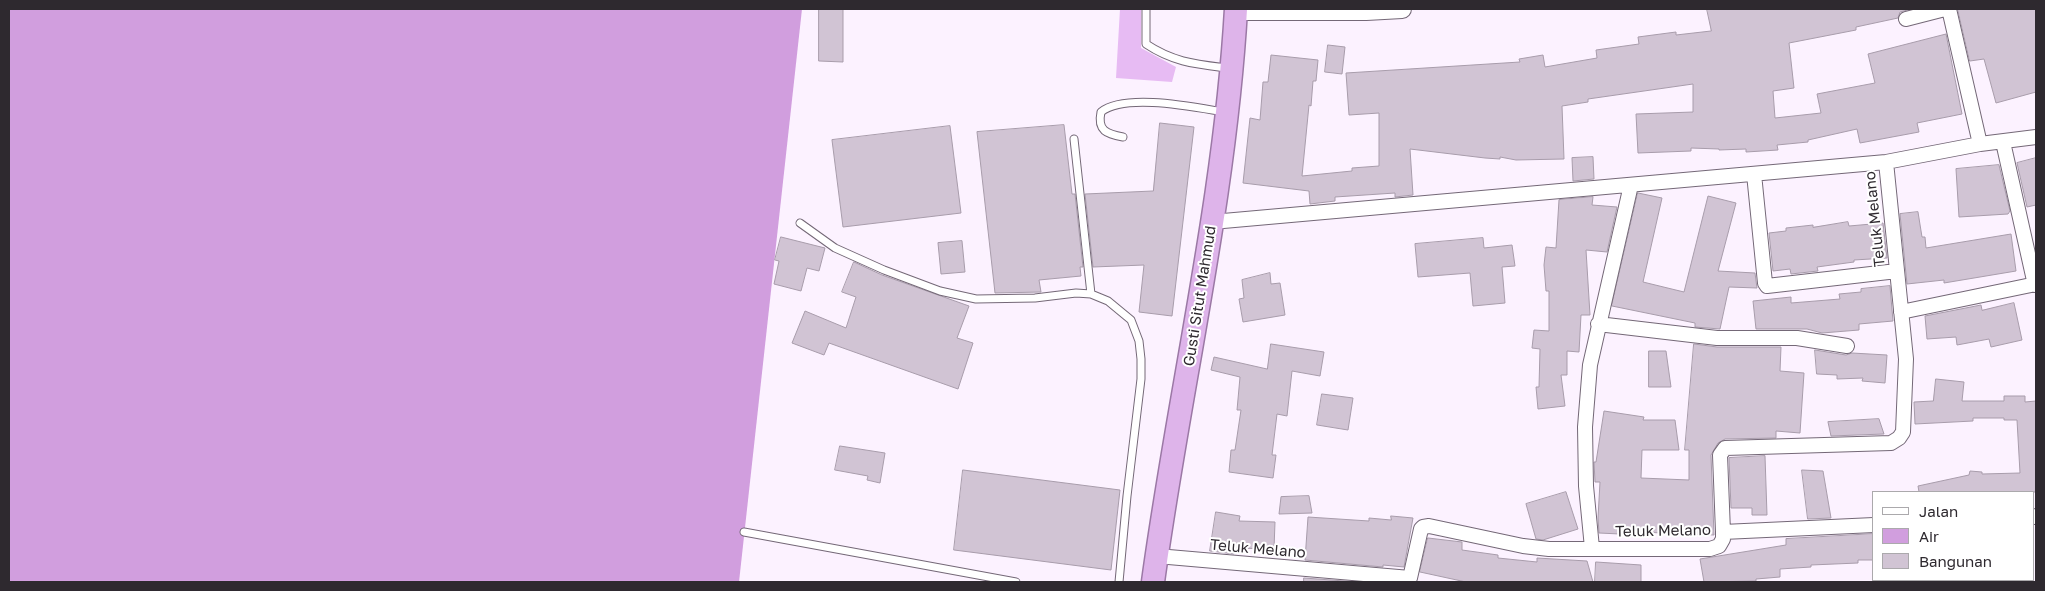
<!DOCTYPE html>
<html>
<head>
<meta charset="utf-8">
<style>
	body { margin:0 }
	#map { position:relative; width:2045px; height:591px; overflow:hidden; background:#fcf2ff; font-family:"Golos Text",sans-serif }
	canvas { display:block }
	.frame { position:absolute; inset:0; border:10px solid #2e292f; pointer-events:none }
	.legend { position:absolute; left:1872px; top:491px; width:162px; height:90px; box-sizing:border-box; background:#fff; border:1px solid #aba9ac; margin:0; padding:6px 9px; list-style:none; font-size:15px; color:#2e292f }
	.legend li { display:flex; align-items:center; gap:10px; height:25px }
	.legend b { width:25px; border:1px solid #aba9ac }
</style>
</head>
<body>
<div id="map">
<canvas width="2045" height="591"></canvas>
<div class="frame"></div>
<ul class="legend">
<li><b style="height:6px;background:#fff"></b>Jalan</li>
<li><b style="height:14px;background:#d19ede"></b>Air</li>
<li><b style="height:14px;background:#d1c4d4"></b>Bangunan</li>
</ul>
</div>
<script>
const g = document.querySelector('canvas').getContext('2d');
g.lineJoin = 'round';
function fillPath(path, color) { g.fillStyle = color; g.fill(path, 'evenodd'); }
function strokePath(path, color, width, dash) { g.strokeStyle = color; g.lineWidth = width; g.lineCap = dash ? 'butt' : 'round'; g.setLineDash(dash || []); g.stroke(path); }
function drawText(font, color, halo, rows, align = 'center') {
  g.font = font + ' "Golos Text",sans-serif'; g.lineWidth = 4; g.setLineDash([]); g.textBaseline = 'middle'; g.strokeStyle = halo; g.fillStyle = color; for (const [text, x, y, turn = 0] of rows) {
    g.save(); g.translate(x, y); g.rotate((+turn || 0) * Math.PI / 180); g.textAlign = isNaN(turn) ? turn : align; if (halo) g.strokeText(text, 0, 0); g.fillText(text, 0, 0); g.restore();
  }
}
const green = new Path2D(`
	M1120 9H1141V48L1176 67 1172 82 1116 78Z`);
const water = new Path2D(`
	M9 9H802L739 582H9Z`);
const building = new Path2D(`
	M819 9H843V62L819 61Z
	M1707 9H1911L1900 12 1898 18 1856 27V30L1789 43 1794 88 1773 91 1775 118 1821 113 1817 94 1875 83 1868 54 1946 34 1962 114 1917 123 1919 132 1860 143 1857 129 1808 140V142L1777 145 1778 150 1746 152V149L1719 150V149L1691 148V151L1638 153 1636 114 1693 112V84L1588 99V102L1562 106 1564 159 1516 160 1500 157V159L1485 158 1410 149 1413 195 1395 197V193L1335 197V201L1310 204 1309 191 1243 183 1250 118 1260 120 1263 82H1268L1271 55 1318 60 1316 81H1313L1311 106 1309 105 1302 176 1352 171V168L1379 166V113L1349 115 1346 73 1520 62 1519 59 1543 55 1545 67 1597 58 1596 50 1639 44 1638 37 1676 32V35L1711 31Z
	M1958 9H2036V92L1996 103 1984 59 1970 61Z
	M1328 45 1345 47 1342 74 1325 72Z
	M1160 123 1194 127 1172 316 1139 312 1144 265 1093 267 1085 194 1153 191Z
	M1064 125 1072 194H1075L1083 267H1080L1081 276 1039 280 1041 292 995 293 977 132Z
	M950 126 961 213 843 227 832 140Z
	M1593 157 1594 179 1573 181 1572 158Z
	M2036 158V205L2027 207 2017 163Z
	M1999 165 2010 211 2008 214 1959 217 1956 169Z
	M1638 193 1662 198 1643 282 1684 292 1708 196 1736 203 1718 271 1755 273 1757 288 1729 287 1720 329 1695 327V323L1612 306Z
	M1593 197 1592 205 1617 207 1607 252 1586 250 1590 315H1581L1579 352 1567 351V375H1561L1565 406 1538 409 1536 387H1539L1540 349 1532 348 1534 330 1549 331V291H1546L1544 265 1546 247 1556 248 1559 200Z
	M1918 212 1922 237H1925L1926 248 2011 234 2016 271 1944 283V280L1907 284 1900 214Z
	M1848 222 1849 226 1883 223 1887 258 1854 260V262L1817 267 1818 271 1791 274 1790 269 1773 271 1769 233 1786 231V228L1813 225V227Z
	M781 237 825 248 819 271 807 268 801 291 774 284 779 261 775 260Z
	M1483 238 1484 248 1512 245 1515 266 1502 267 1505 303 1473 306 1470 273 1418 277 1415 244Z
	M962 241 965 272 941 274 938 243Z
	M854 262 882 275 969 306 957 338 973 343 958 389 829 343 824 355 792 343 805 311 846 328 856 297 842 292Z
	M1270 273 1271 284 1280 283 1285 315 1243 322 1239 299 1244 298 1242 280Z
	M1890 286 1893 321 1859 324V330L1822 333 1807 329H1756L1753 301 1791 297V303L1840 299 1839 294 1861 292V289Z
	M2014 303 2022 340 1991 347 1989 339 1957 345 1956 337 1927 339 1925 316 1981 305 1982 310Z
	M1271 344 1324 352 1320 376 1292 371 1287 416 1277 414 1272 455H1276L1273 478 1229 472 1231 450H1235L1241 410H1237L1240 377 1211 370 1214 357 1267 369Z
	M1694 344 1717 347H1781L1780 371 1804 373 1800 433 1776 431V438L1725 439 1718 443 1711 455 1714 535 1639 532V533L1620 532V534L1599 533 1598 518 1600 482H1595L1594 462H1596L1604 411 1644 417 1643 420H1675L1679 450H1642L1641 478 1689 480V450H1685Z
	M1815 350 1846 355 1852 353 1887 355 1885 383 1862 381 1863 378 1837 379V375L1817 374Z
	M1649 351H1666L1671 387H1649Z
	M1936 379 1964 382 1962 401H2004V396H2025V402L2036 401V492H1919L1918 486 1969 475 1970 471 1982 472V474L2020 473 2017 420H2004V418H1973V421L1915 424 1914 402 1933 401Z
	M1322 394 1353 398 1348 430 1317 425Z
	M1879 419 1884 434 1831 436 1828 422Z
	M840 446 885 453 880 483 867 480 868 476 835 470Z
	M1765 456 1767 515H1752V508H1731L1729 458Z
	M963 470 1120 490 1111 570 954 550Z
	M1802 470 1823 471 1831 518 1808 519Z
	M1566 492 1578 529 1543 540 1536 539 1526 504Z
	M1309 496 1312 513 1279 514 1281 497Z
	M1216 512 1240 516 1239 521 1275 522 1274 549 1235 548 1234 554 1210 551Z
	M1391 516 1413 518 1404 567 1383 565V567L1305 560 1308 517 1369 521V518L1391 520Z
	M1874 534V560H1858V563L1811 565V567L1780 569V577L1756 579V581L1704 582 1700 559 1786 545V539Z
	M1428 538 1462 542V550L1498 555V558L1537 562V558L1587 561 1593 582H1466L1420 572Z
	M1596 562 1641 565V582H1595Z
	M1304 578 1358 582H1304Z`);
const service = new Path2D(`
	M1146 9V44C1173 62 1195 64 1227 68
	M1123 137C1107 134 1097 131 1101 112 1125 93 1193 107 1224 112
	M1074 139 1091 294
	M800 223 835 248 884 270 940 291 976 299 1035 298 1076 293 1091 294 1108 301 1131 320 1139 341 1141 359V379L1127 496 1119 582
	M744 532 1016 582`);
const minor = new Path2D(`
	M1949 9 1980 144
	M1906 19 1945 9
	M2003 142 2035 285
	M1754 174 1765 283 1767 286 1897 271
	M1212 222 1886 162 1980 144 2036 137
	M1901 312 2036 284
	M1598 324 1717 338H1797L1847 346
	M2034 517 2036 516
	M1723 532 1874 525
	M1592 548 1586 486 1585 427 1590 365 1631 185
	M1157 556 1410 578 1421 529 1423 527 1429 526 1523 546 1549 549H1710L1719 546 1723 539V532L1720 455 1725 448 1891 443 1899 438 1903 432 1906 359 1886 162`);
const tertiary = new Path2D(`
	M1236 11H1366L1402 9`);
const trunk = new Path2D(`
	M1153 582C1179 391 1225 202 1236 9`);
const streetNames = [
	["Teluk Melano",1875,219,-96],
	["Gusti Situt Mahmud",1200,296,-81],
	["Teluk Melano",1663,531,-1],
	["Teluk Melano",1258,549,5]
];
fillPath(green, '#e7bbf3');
fillPath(water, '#d19ede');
fillPath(building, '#d1c4d4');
strokePath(building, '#a89cab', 1);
strokePath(service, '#746877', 9);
strokePath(minor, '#746877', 16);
strokePath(tertiary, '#746877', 20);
strokePath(trunk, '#9b78a5', 25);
strokePath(service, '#fff', 7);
strokePath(minor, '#fff', 14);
strokePath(tertiary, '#fff', 18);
strokePath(trunk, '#deb4ea', 22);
drawText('15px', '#2e292f', '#fff', streetNames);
</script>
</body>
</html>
